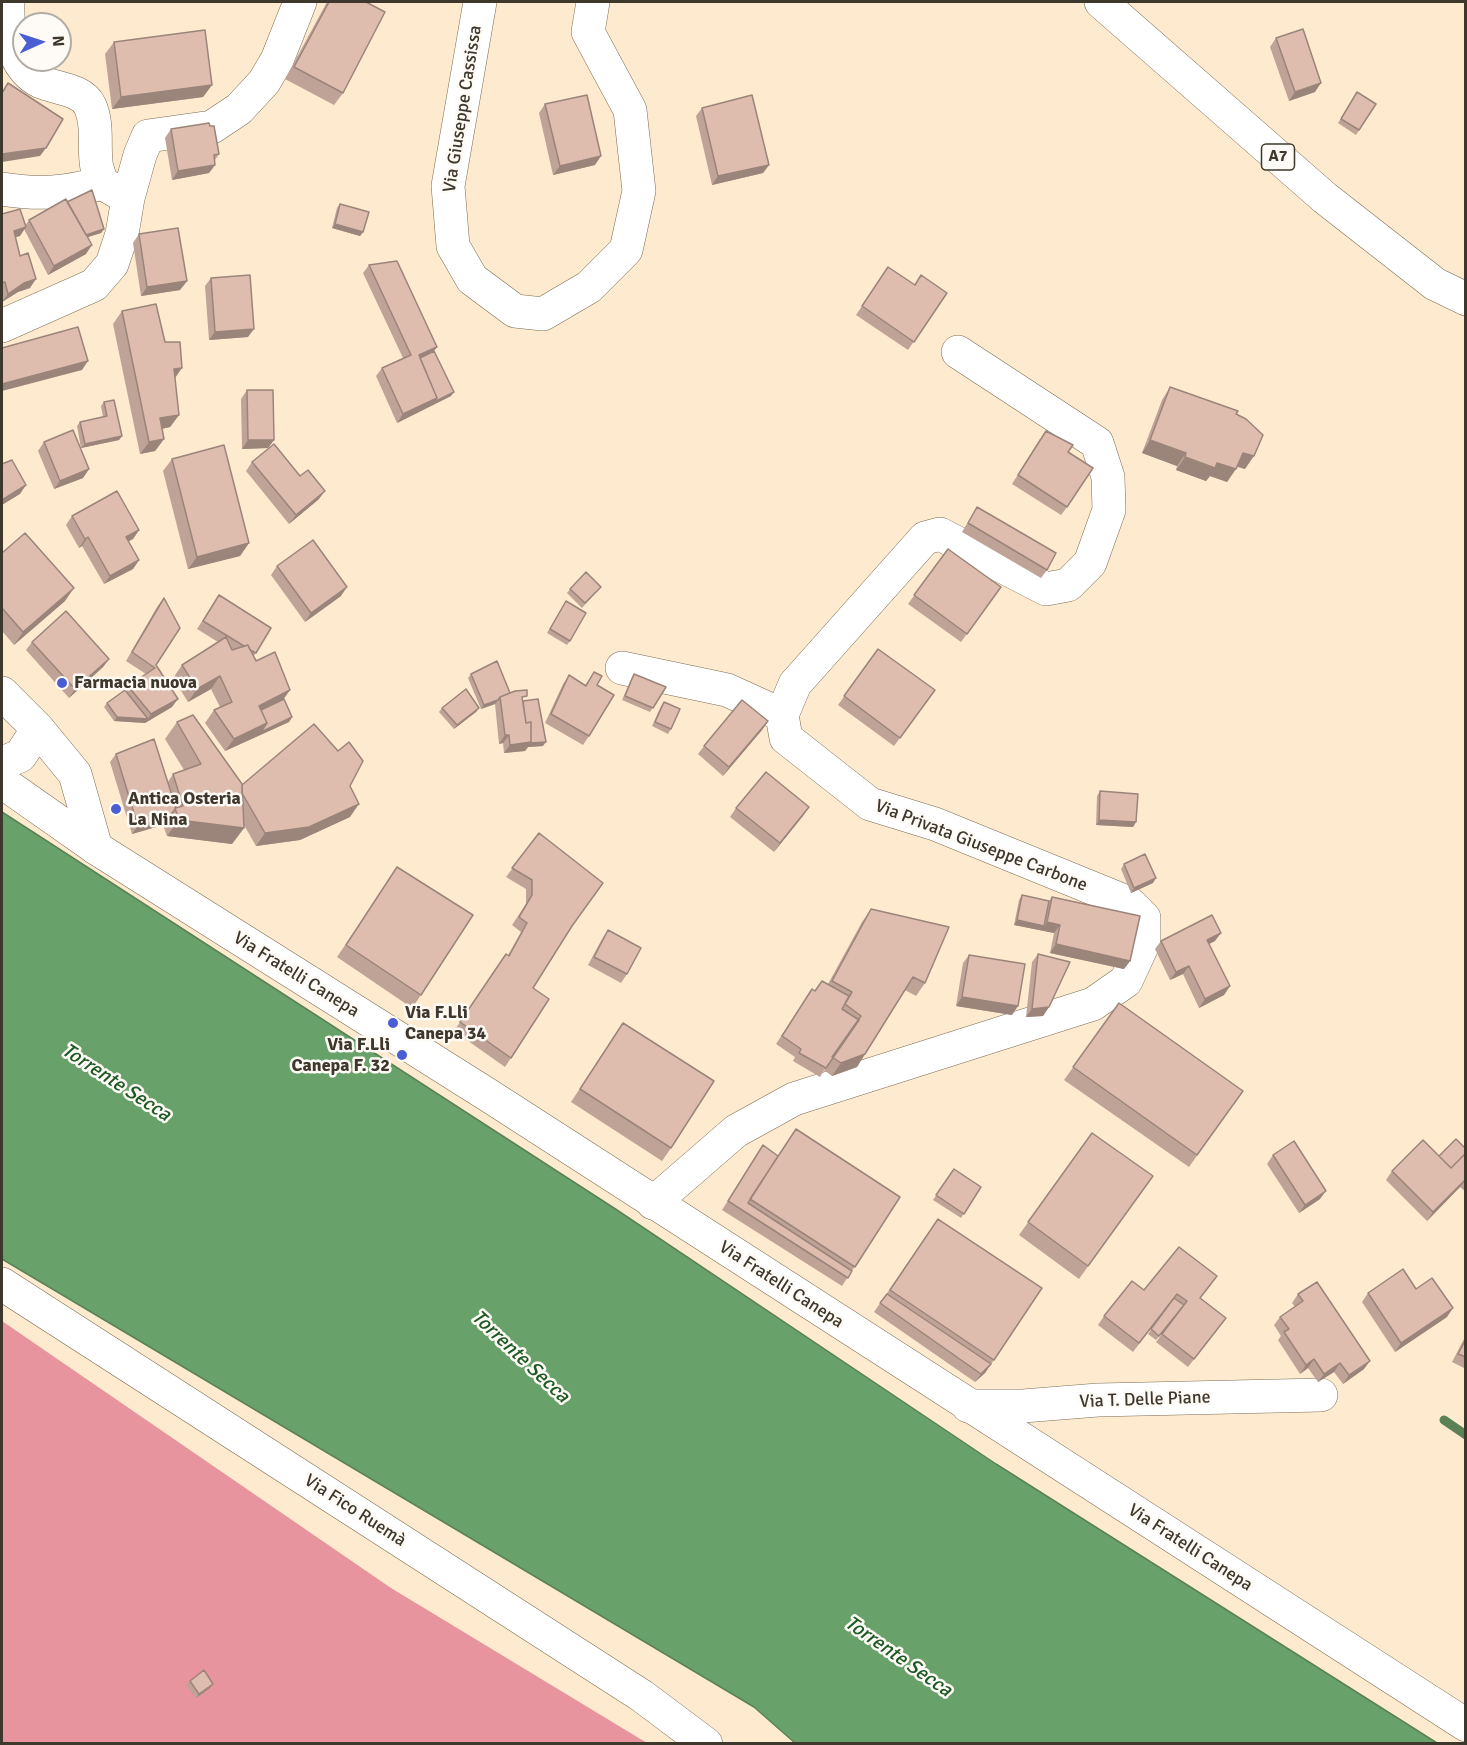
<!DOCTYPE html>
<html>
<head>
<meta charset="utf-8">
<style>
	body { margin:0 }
	#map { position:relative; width:1467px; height:1745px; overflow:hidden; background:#feebcf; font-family:Signika,sans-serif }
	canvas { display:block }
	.frame { position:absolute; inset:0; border:3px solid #3e372c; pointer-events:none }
	.north { position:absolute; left:12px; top:12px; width:60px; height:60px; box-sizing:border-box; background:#fefaf5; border:2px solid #b1aca5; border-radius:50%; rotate:87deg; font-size:16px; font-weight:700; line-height:24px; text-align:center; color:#3e372c }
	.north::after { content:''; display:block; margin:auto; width:21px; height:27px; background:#495ed2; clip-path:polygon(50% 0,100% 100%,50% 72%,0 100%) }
</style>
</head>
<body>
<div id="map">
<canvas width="1467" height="1745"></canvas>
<div class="frame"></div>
<div class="north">N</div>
</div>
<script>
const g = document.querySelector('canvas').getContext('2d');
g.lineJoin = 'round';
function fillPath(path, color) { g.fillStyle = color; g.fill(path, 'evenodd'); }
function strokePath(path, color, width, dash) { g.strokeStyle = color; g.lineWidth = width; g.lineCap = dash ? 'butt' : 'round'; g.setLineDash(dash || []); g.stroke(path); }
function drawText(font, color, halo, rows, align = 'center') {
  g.font = font + ' Signika,sans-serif'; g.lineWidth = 5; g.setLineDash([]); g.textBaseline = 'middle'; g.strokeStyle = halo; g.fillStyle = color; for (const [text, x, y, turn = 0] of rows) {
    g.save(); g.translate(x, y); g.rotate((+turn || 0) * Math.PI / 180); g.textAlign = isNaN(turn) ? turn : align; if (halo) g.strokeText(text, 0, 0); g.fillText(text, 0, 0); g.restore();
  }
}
const forest = new Path2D(`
	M2 1321 391 1588 647 1743H2Z`);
const water = new Path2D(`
	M2 812 617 1210 996 1464 1437 1743H795L754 1707 2 1259Z`);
const stream = new Path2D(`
	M1444 1420 1466 1435`);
const minor = new Path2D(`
	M8 2C7 30 12 68 41 82 57 89 82 89 90 106 98 124 94 143 96 161 96 168 100 176 102 183
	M480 2 448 186 453 246 472 279 515 311 543 314 589 287 626 250 639 191 630 110 588 32 593 2
	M2 189C39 195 66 193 102 183L121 194
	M2 326 94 285 112 264 122 234 128 198 140 155 148 136 212 127 239 109 264 82 277 60 300 2
	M622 668 727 690 782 715
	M2 693 38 729 75 774 96 848
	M2 763 20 756 38 729
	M653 1203 736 1131 794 1099 1093 1004 1126 981 1144 942V918L1129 903 935 824 870 804 786 738 782 715 795 684 925 538 940 534 1046 589 1068 585 1090 563 1109 510 1108 477 1097 443 958 352
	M2 1284 642 1696 706 1744
	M968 1406H1023L1098 1400 1321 1395`);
const major = new Path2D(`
	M2 782 96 848 488 1095 1466 1725`);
const highway = new Path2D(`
	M1101 2 1325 198 1435 284 1466 299`);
const wall = new Path2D(`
	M327 2H366L343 93 334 105 285 79Z
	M1276 38 1315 92 1289 101 1270 47Z
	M114 42 212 85 203 97 112 109 105 54Z
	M1357 92 1376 104 1356 135 1338 123Z
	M545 104 595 165 553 175 539 113Z
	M702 108 769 165 763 173 712 185 696 116Z
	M171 129 219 154 215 160V165L209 173 172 180 165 138Z
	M67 202 104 229 101 233 87 237 86 254 48 275 24 229 20 236 15 237 20 256 30 288 18 292 2 302V214L25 226 29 220Z
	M340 204 363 232 360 236 332 228 337 208Z
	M139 234 187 281 180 290 141 296 133 243Z
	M369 265 434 351 451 396 397 423 376 376 382 368 403 358 363 273Z
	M888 267 914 285 947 293 908 350 856 315Z
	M211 278 248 337 209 340 205 286Z
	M122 311 165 342 175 378 179 415 170 427 162 429 164 439 155 451 140 454 113 324Z
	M1170 387 1236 414 1245 469 1237 467 1227 482 1210 476 1206 481 1176 470 1177 466 1142 453 1162 400Z
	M247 390 274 440 268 448 242 449 241 399Z
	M104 402 122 436 119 440 81 448 77 426 80 422 103 417 101 406Z
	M1040 439 1068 452 1067 507 1061 515 1012 484Z
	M44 442 89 469 83 478 54 489 38 451Z
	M172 459 249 543 240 556 188 569 163 471Z
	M252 462 300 476 319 499 289 524 246 471Z
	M977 507 1047 570 1041 578 962 532Z
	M72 516 139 530 133 539 128 541 139 560 133 569 104 584 82 546 79 548 66 525Z
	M948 549 1001 587 961 642 908 604Z
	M2 553 65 601 14 645 2 631Z
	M277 566 341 596 305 622 271 575Z
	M601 587 582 608 567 593 570 589Z
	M219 595 271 628 254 656 284 699 292 717 289 722 225 751 205 723 214 710 220 707 211 689 188 702 173 678 182 665 218 642 197 629Z
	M164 598 156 665 172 707 145 723 114 721 104 707 107 703 125 690 128 686 146 674 126 661 157 607Z
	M563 606 570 641 567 645 547 633Z
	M32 642 109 659 103 667 69 698 26 650Z
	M878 649 935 690 894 746 838 705Z
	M594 672 597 685 589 736 583 745 545 723 563 684 569 675 585 685Z
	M471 674 510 693 524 701 543 746 528 747 525 751 504 753 503 743 499 744 495 704 481 709 468 678Z
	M634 674 666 687 650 712 622 700 631 679Z
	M664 702 671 729 668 734 652 726 661 706Z
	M442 708H479L476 712 454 729 439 712Z
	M768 721 762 730 723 776 698 754 704 746Z
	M177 722 242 785 350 786V817L300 840 256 846 244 825V828L232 844 167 836 163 825 132 834 110 762 116 754 168 782 173 774 184 770 165 739Z
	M1100 791 1136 822 1133 827 1096 825 1097 796Z
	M809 807 774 852 730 817 736 808Z
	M539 833 571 927 533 988 511 1058 505 1067 454 1031 506 954 508 955 521 932 512 925 526 904V889L506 877Z
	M1124 864 1153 883 1131 893 1121 869Z
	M389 880 421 995 412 1008 337 957Z
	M1022 895 1049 901 1052 897 1130 961 1124 969 1050 953 1054 933 1014 925 1019 900Z
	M871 909 925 983 916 996 905 990 857 1067 832 1076 824 1070 820 1077 793 1061 795 1057 776 1044 806 998 815 991 828 984 862 922Z
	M608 930 627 974 621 983 588 965 602 939Z
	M1161 941H1215L1209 944 1230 986 1224 995 1199 1008 1183 974 1170 980 1155 949Z
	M1038 954 1049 1007 1043 1016 1026 1017 1032 962Z
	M969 955 1012 1015 956 1006 963 963Z
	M1119 1003 1243 1091 1189 1167 1064 1080Z
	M623 1023 671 1148 662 1161 571 1102Z
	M796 1129 900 1197 842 1286 722 1210 763 1145 778 1156Z
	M1092 1133 1153 1176 1079 1279 1019 1235Z
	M1466 1149V1192L1460 1187 1427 1221 1386 1180 1392 1171 1439 1156Z
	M1273 1155 1320 1199 1299 1213 1267 1164Z
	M954 1169 981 1187 961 1218 933 1200Z
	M938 1219 994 1360 985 1373 975 1382 874 1312Z
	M1211 1285 1200 1298 1226 1318 1188 1367 1156 1342 1165 1330 1156 1340 1148 1334 1159 1318 1133 1352 1098 1325 1104 1316 1144 1290Z
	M1416 1289 1447 1317 1395 1352 1362 1302 1368 1293Z
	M1298 1294 1364 1369 1343 1384 1334 1372 1318 1382 1308 1368 1300 1374 1278 1340 1281 1336 1274 1325 1280 1317 1295 1307 1292 1303Z
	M1466 1335V1369L1452 1362Z
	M190 1681 210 1688 196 1698 186 1685Z`);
const shadedWall = new Path2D(`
	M1321 83 1315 92 1289 101 1295 92Z
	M212 85 203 97 112 109 121 97Z
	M46 148 40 156 2 162V154Z
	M601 156 595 165 553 175 560 166Z
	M215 165 209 173 172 180 178 171Z
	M769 165 763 173 712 185 718 176Z
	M335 224 363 232 360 236 332 228Z
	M26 227 20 236 8 239 14 231Z
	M104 229 101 233 79 240 82 236Z
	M92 245 86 254 48 275 54 266Z
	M36 279 30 288 18 292 2 302 8 294 24 283Z
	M187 281 180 290 141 296 147 287Z
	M254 329 248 337 209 340 215 332Z
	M437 347 431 355 417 362 419 355Z
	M88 361 82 370 2 391V384Z
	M182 368 173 381 174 369Z
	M454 392 451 396 397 423 403 414 437 398Z
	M179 415 170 427 151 431 160 418Z
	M122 436 119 440 81 448 85 444Z
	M164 439 155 451 140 454 149 442Z
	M248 440H274L268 448 242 449Z
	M1150 440 1186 453 1177 466 1142 453Z
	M1243 453 1254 456 1245 469 1234 465Z
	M1185 457 1217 463 1236 469 1227 482 1210 476 1206 481 1176 470Z
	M89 469 83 478 54 489 60 481Z
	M26 485 20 494 2 505V500Z
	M325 491 319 499 289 524 296 515Z
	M139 530 133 539 120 546 126 537Z
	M88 537 82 546 79 548 85 539Z
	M249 543 240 556 188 569 197 557Z
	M139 560 133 569 104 584 110 576Z
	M347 587 341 596 305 622 311 613Z
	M74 588 65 601 14 645 23 632Z
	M109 659 103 667 69 698 75 689Z
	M220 676 211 689 188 702 197 689Z
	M290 690 281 703 255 717 259 706Z
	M178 699 172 707 145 723 114 721 117 717 148 719 151 714Z
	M498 700 495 704 481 709 484 705Z
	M479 708 476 712 454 729 457 725Z
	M292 717 289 722 225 751 234 739 267 723Z
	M768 721 762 730 723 776 729 767Z
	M505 735H509L503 743 499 744Z
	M531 742H546L543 746 528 747 525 751 504 753 510 745Z
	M359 804 350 817 300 840 256 846 265 833Z
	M809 807 803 816 774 852 780 843Z
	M169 817 163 825 132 834 138 826Z
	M179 820 244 828 232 844 167 836Z
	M1099 820 1136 822 1133 827 1096 825Z
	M1156 878 1153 883 1131 893 1134 888Z
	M1017 920 1044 926 1047 922 1060 925 1054 933 1014 925Z
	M1221 933 1215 941 1201 948 1207 940Z
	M1056 944 1130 961 1124 969 1050 953Z
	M1189 966 1183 974 1170 980 1176 972Z
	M1230 986 1224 995 1199 1008 1205 999Z
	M962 997 1018 1006 1012 1015 956 1006Z
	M1049 1007 1043 1016 1026 1017 1032 1009Z
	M865 1054 857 1067 832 1076 841 1063Z
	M1466 1179 1460 1187 1427 1221 1433 1212Z
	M1326 1191 1320 1199 1299 1213 1305 1205Z
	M1453 1308 1447 1317 1395 1352 1401 1343Z
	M1314 1359 1308 1368 1300 1374 1306 1365Z
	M1370 1361 1364 1369 1343 1384 1349 1375Z
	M1340 1363 1334 1372 1318 1382 1324 1374Z
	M991 1364 985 1373 975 1382 981 1374Z
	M213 1684 210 1688 196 1698 199 1694Z`);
const building = new Path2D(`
	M329 2H366L385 12 343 93 294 67Z
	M1303 29 1321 83 1295 92 1276 38Z
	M205 30 212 85 121 97 114 42Z
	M8 83 63 119 46 148 2 154V93Z
	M1357 92 1376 104 1359 130 1341 119Z
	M587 95 601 156 560 166 545 104Z
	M752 95 769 165 718 176 702 108Z
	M209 123 210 126H214L219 154 214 155 215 165 178 171 171 129Z
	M92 190 104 229 86 235 67 202Z
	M66 199 92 245 54 266 29 220Z
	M340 204 369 212 363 232 335 224Z
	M20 209 26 227 14 231 20 256 28 253 36 279 24 283 8 294 5 282 2 283V214Z
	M178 228 187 281 147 287 139 234Z
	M397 261 437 347 419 355 437 398 403 414 382 368 411 355 369 265Z
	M888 267 915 285 921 275 947 293 914 342 862 306Z
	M250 275 254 329 215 332 211 278Z
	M156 304 165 342H180L182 368 174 369 179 415 160 418 164 439 149 442 122 311Z
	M78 327 88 361 2 384V348Z
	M434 351 454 392 434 402 437 398 420 358Z
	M1170 387 1238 411 1236 414 1246 419 1263 435 1254 456 1243 453 1236 469 1217 463 1215 468 1185 457 1186 453 1150 440Z
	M247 390H273L274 440H248Z
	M114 400 122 436 85 444 80 422 107 416 104 402Z
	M73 430 89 469 60 481 44 442Z
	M1046 431 1073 445 1068 452 1093 468 1067 507 1018 475Z
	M274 444 300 476 308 470 325 491 296 515 252 462Z
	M224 445 249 543 197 557 172 459Z
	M12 460 26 485 2 500V464Z
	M117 491 139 530 126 537 139 560 110 576 88 537 85 539 72 516Z
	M977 507 1056 553 1047 570 968 523Z
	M25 533 74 588 23 632 2 608V553Z
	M313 540 347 587 311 613 277 566Z
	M948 549 1001 587 967 634 914 595Z
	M586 572 601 587 585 603 570 589Z
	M219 595 271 628 256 653 250 650 248 645 244 646 203 621Z
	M164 598 180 628 156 665 178 699 151 714 128 686 155 668 132 652Z
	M566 601 586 613 570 641 550 629Z
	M66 611 109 659 75 689 32 642Z
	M226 637 232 650 248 645 256 661 275 652 290 690 259 706 267 723 234 739 214 710 232 702 220 676 197 689 182 665Z
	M878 649 935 690 900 738 844 696Z
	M497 661 510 693 500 697 498 700 484 705 471 674Z
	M594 672 602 676 597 685 614 695 589 736 551 714 569 675 586 686Z
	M634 674 666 687 653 708 625 696Z
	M466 689 479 708 457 725 442 708Z
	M125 690 148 719 117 717 107 703Z
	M527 690V696L522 697 526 723 531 722V742L510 745 509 735H505L500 697 515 691Z
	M284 699 292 717 261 732 267 723 261 710Z
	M538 699 546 742 531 743V722L526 723 523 701Z
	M742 700 768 721 729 767 704 746Z
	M664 702 680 709 671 729 655 722Z
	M193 715 242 784 244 828 179 820 175 808 183 806 173 774 201 764 177 722Z
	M314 724 338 751 349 742 363 761 350 786 359 804 309 827 265 833 242 793V785Z
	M154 739 176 808 169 817 138 826 116 754Z
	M766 772 809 807 780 843 736 808Z
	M1100 791 1138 794 1136 822 1099 820Z
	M539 833 603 883 572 926 533 988 549 999 511 1058 460 1022 506 954 509 956 527 923 519 917 532 895V880L512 868Z
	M1145 854 1156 878 1134 888 1124 864Z
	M397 867 473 915 421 995 346 945Z
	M1022 895 1049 901 1044 926 1017 920Z
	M1052 897 1140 916 1130 961 1056 944 1060 925 1047 922Z
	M871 909 949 927 925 983 913 977 865 1054 841 1063 832 1057 861 1016 845 1004 852 992 832 981Z
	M1212 915 1221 933 1207 940 1230 986 1205 999 1189 966 1176 972 1161 941Z
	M608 930 641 948 627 974 594 957Z
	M1038 954 1070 962 1049 1007 1032 1009Z
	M969 955 1025 964 1018 1006 962 997Z
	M822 981 849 996 842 1009 859 1020 826 1068 799 1053 801 1049 782 1036 812 989 815 991Z
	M1119 1003 1243 1091 1197 1155 1073 1067Z
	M623 1023 714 1081 671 1148 580 1089Z
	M796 1129 900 1197 855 1267 750 1199Z
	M1092 1133 1153 1176 1088 1266 1028 1222Z
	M1456 1139 1466 1149V1153L1451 1168 1439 1156Z
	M1423 1140 1451 1168 1466 1153V1179L1433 1212 1392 1171Z
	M1294 1141 1326 1191 1305 1205 1273 1155Z
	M763 1145 778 1156 748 1203 852 1271 848 1278 728 1201Z
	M954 1169 981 1187 964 1214 936 1195Z
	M938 1219 1042 1288 994 1360 890 1290Z
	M1179 1247 1217 1276 1200 1298 1226 1318 1194 1359 1162 1334 1187 1301 1177 1294 1139 1343 1104 1316 1132 1281 1144 1290Z
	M1403 1269 1416 1289 1432 1278 1453 1308 1401 1343 1368 1293Z
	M1317 1282 1370 1361 1349 1375 1340 1363 1324 1374 1314 1359 1306 1365 1284 1332 1289 1329 1280 1317 1303 1301 1298 1294Z
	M887 1294 991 1364 981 1374 880 1303Z
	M1174 1298 1184 1305 1159 1336 1151 1329Z
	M1466 1339V1357L1458 1354Z
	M204 1670 213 1684 199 1694 190 1681Z`);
const markers = [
	[62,683,6,"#495ed2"],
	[116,809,6,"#495ed2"],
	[393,1023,6,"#495ed2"],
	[402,1055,6,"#495ed2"]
];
const shields = [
	[1278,157,33]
];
const shieldNames = [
	["A7",1278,157]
];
const streetNames = [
	["Via Giuseppe Cassissa",463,109,-81],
	["Via Privata Giuseppe Carbone",981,846,21],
	["Via Fratelli Canepa",296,975,32],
	["Via Fratelli Canepa",781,1285,33],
	["Via T. Delle Piane",1145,1400,-2],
	["Via Fico Ruemà",355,1511,33],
	["Via Fratelli Canepa",1190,1548,33]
];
const poiNames = [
	["Farmacia nuova",74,683],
	["Antica Osteria",128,799],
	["La Nina",128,820],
	["Via F.Lli",405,1013],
	["Canepa 34",405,1034],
	["Via F.Lli",390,1045,"right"],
	["Canepa F. 32",390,1066,"right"]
];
const waterNames = [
	["Torrente Secca",116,1083,33],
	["Torrente Secca",520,1357,43],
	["Torrente Secca",898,1657,35]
];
fillPath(forest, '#e7949e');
fillPath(water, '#68a26a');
strokePath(water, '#5b8257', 1.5);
strokePath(stream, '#5b8257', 9);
strokePath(minor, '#7c6c53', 34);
strokePath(major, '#7c6c53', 34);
strokePath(highway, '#7c6c53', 34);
strokePath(minor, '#fff', 33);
strokePath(major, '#fff', 33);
strokePath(highway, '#fff', 33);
fillPath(wall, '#bfa396');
fillPath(shadedWall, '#9b847a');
fillPath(building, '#debdaf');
strokePath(building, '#9b847a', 1.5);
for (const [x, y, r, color] of markers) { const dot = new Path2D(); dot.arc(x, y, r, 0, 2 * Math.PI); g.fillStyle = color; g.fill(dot); strokePath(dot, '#fefaf5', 2); }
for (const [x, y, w] of shields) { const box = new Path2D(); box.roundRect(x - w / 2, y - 13, w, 26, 4.5); g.fillStyle = '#fefaf5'; g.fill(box); strokePath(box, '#3e372c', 1.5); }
drawText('bold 16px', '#3e372c', null, shieldNames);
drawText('18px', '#3e372c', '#fefaf5', streetNames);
drawText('bold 18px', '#3e372c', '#fefaf5', poiNames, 'left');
drawText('italic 20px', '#1d5923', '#fefaf5', waterNames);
</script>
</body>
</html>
